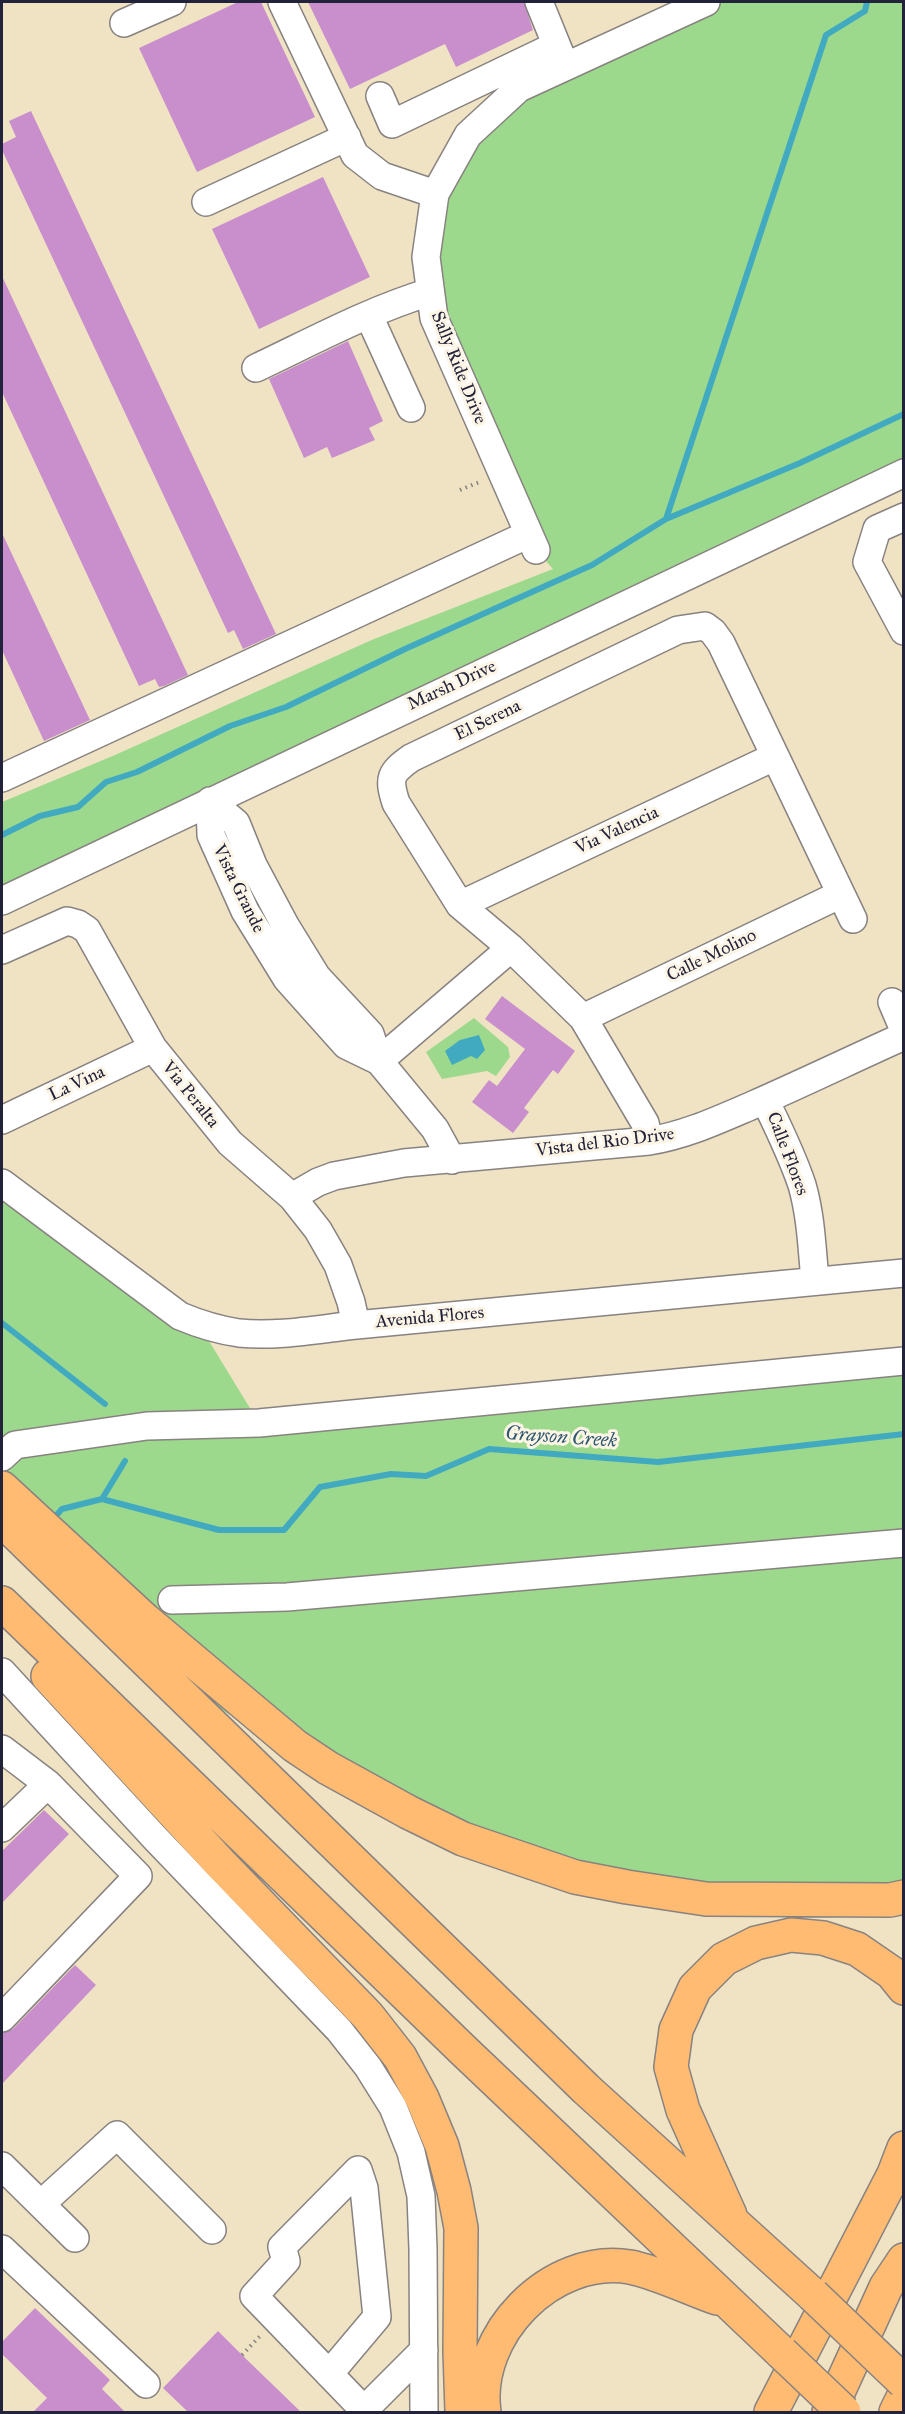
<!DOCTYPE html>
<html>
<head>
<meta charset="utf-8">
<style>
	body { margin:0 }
	#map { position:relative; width:905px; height:2414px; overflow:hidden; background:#efe3c4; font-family:"IM FELL Great Primer",serif }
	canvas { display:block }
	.frame { position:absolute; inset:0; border:3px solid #22223b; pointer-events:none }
</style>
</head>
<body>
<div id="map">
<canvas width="905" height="2414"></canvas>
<div class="frame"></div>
</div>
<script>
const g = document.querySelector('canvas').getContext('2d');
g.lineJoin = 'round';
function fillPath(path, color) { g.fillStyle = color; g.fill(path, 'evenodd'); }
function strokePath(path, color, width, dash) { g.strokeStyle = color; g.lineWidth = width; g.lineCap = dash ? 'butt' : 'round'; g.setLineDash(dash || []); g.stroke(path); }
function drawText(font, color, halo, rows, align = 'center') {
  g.font = font + ' "IM FELL Great Primer",serif'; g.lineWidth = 6; g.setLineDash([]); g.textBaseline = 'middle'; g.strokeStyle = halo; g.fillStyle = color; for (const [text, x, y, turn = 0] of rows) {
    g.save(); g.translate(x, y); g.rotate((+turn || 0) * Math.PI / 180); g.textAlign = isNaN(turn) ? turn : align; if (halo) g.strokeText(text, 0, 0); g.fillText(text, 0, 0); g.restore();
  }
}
const green = new Path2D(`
	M706 2H903V472L2 901V802L115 755 374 639 553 569 536 550 434 318 435 194 519 88Z
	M474 1018 508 1047 510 1057 496 1076 487 1071 442 1079 426 1052Z
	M2 1183 198 1323 259 1423 903 1361V1897L706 1899 408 1812 174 1684 2 1520Z`);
const water = new Path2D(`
	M479 1035 485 1050 477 1059 471 1056 452 1065 445 1051 460 1040Z`);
const stream = new Path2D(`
	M666 519 826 35 865 11 867 2
	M2 835 40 816 78 807 106 782 137 772 230 726 286 707 405 649 592 565 666 519 800 463 904 414
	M2 1323 105 1404
	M102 1499 125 1461
	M52 1520 62 1509 102 1499 219 1530H284L320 1487 391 1474 426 1476 489 1449 658 1462 904 1434`);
const building = new Path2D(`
	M238 2H261L315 117 197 172 139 48Z
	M308 2H524L533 30 456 67 445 44 350 89Z
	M31 111 276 634 243 649 234 630 228 633 2 150V144L16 137 9 121Z
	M323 177 370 277 259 329 212 229Z
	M2 276 188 675 164 686 159 687 155 679 139 686 2 392Z
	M348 341 383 421 369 428 375 440 332 458 327 447 304 458 269 379Z
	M2 533 90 720 44 741 2 650Z
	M502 996 575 1051 558 1074 553 1070 524 1108 529 1112 513 1133 472 1102 489 1080 497 1086 525 1049 485 1019Z
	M44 1810 69 1834 2 1903V1851Z
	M75 1965 96 1985 2 2084V2033L13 2029Z
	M35 2308 110 2380 102 2389 125 2412H33L47 2398 2 2354V2342Z
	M218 2331 242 2355 301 2412H188L163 2388Z`);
const path = new Path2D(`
	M460 490 482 481
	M242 2355 261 2335`);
const minor = new Path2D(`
	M282 2 355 155 382 176 435 194
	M539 2 563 61
	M124 23 172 2
	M380 96 392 124 555 46
	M206 202 347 137
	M369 316 411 408
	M256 368C313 341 370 310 430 292
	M904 517 877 529 867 562 904 631
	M536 550 434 318 426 257 435 194 468 135 519 88 706 2
	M2 778 529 534
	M210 801 236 823 253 865 285 925 317 977 370 1034 379 1061 346 1045 287 979 245 911 211 835Z
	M2 901 904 473
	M460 905 774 757
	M2 950 67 921 78 924 87 930 153 1048 230 1143 292 1197 318 1230 338 1265 351 1302 356 1325
	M892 1002 904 1030
	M583 1018 841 894
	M765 1100C778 1127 792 1155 802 1185 811 1216 812 1249 815 1281
	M2 1120 153 1048
	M649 1141 645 1123 583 1018 511 948 460 905 396 803C388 778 390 773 411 758L678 630 705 626 713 632 721 643 853 919
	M452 1160 435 1129 379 1061 511 948
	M2 1183 180 1316C199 1324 219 1330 239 1333 277 1337 318 1329 356 1325L904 1273
	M292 1197 318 1182 334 1176 404 1163 649 1141C686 1135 718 1120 753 1105 803 1083 853 1059 904 1036
	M2 1457 15 1445 147 1426 259 1423 904 1361
	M172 1600 287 1597 904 1543
	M2 1672 155 1838 339 2030 368 2067 393 2107 411 2152 421 2196 423 2249 424 2412
	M2 1749 48 1784
	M2 1828 48 1784 138 1876 2 2018
	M2 2166 75 2238
	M41 2204 117 2135 212 2230
	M2 2249 146 2384
	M329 2374 377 2317 364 2188 358 2170 282 2247 286 2261 254 2296 364 2410
	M362 2412 424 2350`);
const highway = new Path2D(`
	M2 1488 145 1620 295 1746 328 1768 408 1812 463 1839 575 1877 627 1887 706 1899 890 1900 904 1897
	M2 1520 586 2089 813 2295
	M2 1603 463 2050 782 2353
	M48 1676 220 1863 368 2016 400 2057 422 2098 442 2146 454 2191 461 2228 460 2351 462 2412
	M730 2215 683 2110 671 2067 676 2030 695 1988 724 1959 756 1943 791 1935 823 1938 857 1949 892 1973 904 1988
	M484 2412C473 2335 551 2254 630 2267 656 2272 691 2289 717 2298
	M771 2412 894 2174 904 2148
	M829 2412 886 2287 904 2260
	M896 2412 904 2396`);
const highwayBridge = new Path2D(`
	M813 2295 904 2382
	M782 2353 844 2412`);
const streetNames = [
	["Sally Ride Drive",458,368,68],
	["Marsh Drive",452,686,-25],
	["El Serena",488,721,-26],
	["Via Valencia",617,831,-25],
	["Vista Grande",238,889,64],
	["Calle Molino",712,956,-26],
	["La Vina",77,1084,-25],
	["Via Peralta",190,1095,51],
	["Vista del Rio Drive",605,1143,-7],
	["Calle Flores",787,1154,69],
	["Avenida Flores",430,1318,-5]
];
const waterNames = [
	["Grayson Creek",561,1438,4]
];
fillPath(green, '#9dd98c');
fillPath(water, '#41aac0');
strokePath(stream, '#41aac0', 6);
fillPath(building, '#c98fcd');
strokePath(minor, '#888280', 30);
strokePath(highway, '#888280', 36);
strokePath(path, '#888280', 4, [1.5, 4.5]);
strokePath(minor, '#fff', 27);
strokePath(highway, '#ffbb71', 33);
strokePath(highwayBridge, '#888280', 36, []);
strokePath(highwayBridge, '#ffbb71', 33);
drawText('18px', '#22223b', '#fcf5e5', streetNames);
drawText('italic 20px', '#2e5870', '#fcf5e5', waterNames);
</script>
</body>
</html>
